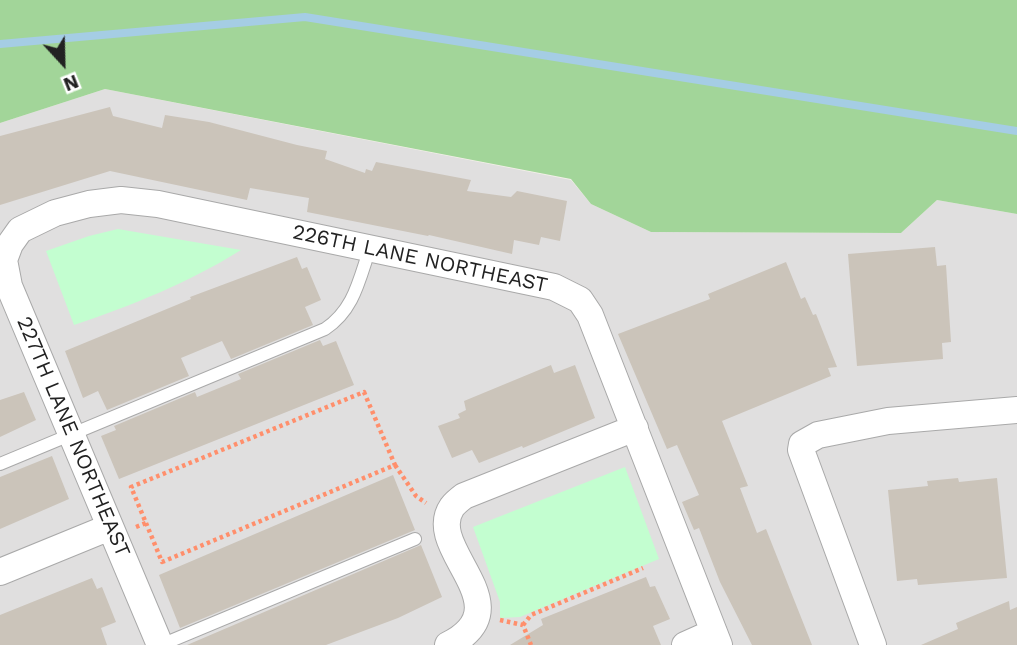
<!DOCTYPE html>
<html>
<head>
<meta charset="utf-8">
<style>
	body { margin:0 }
	#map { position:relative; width:1017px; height:645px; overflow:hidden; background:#f3f0e8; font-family:"Work Sans",sans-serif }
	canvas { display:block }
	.north { position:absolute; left:28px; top:28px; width:70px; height:70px; -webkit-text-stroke:5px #fff; paint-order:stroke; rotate:158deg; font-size:19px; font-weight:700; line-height:28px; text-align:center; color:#222 }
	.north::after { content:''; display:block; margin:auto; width:24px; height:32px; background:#222; clip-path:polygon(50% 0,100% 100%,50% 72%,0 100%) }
</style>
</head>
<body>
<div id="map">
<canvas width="1017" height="645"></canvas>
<div class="north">N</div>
</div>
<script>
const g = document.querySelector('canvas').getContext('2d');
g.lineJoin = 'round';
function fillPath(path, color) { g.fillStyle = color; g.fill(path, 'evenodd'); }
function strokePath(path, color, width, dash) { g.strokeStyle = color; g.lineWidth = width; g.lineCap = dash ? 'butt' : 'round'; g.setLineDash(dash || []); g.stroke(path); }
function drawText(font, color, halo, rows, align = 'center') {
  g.font = font + ' "Work Sans",sans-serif'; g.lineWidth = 5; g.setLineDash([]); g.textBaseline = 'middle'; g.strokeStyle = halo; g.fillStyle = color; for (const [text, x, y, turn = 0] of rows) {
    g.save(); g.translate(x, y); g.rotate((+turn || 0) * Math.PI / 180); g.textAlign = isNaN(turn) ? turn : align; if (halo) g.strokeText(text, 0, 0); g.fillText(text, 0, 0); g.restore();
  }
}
const residential = new Path2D(`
	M105 89 571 180 591 204 651 232 901 233 937 200 1017 214V645H0V123Z`);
const forest = new Path2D(`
	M0 0H1017V214L937 200 901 233 651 232 591 204 571 179 105 89 0 123Z`);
const park = new Path2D(`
	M118 229 241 250C188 283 133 305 74 325L46 251 89 236Z
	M625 467 659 559 520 617 500 618V602L473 527Z`);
const stream = new Path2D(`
	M0 44 305 17 1017 131`);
const building = new Path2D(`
	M110 107 113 116 162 128 165 115 209 122 297 145 327 151 325 159 365 173 366 169 372 171 376 162 471 180 467 191 511 197 517 191 567 201 560 241 541 237 539 245 514 240 512 254 429 235 428 236 307 212 309 198 250 188 247 200 110 171 0 205V136Z
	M935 247 937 266 946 265 951 342 942 343 943 359 857 366 848 254Z
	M297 257 302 269 307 267 321 300 305 307 313 325 231 359 222 341 181 358 189 376 107 410 98 391 83 398 65 351 191 299 190 297Z
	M786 262 801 299 805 297 813 315 816 314 837 367 828 368 831 376 722 421 748 486 740 488 757 533 766 529 812 645H752L720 582 699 528 694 530 682 502 699 495 677 445 667 449 618 334 710 299 708 294Z
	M320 340 323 346 336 341 354 385 119 479 101 436 116 430 114 426 195 392 197 397 241 379 238 374Z
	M551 365 554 373 575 365 595 418 523 448 522 446 479 463 472 450 452 458 438 426 460 418 458 414 466 410 464 401Z
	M24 392 36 420 0 437V400Z
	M52 456 69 499 0 529V477Z
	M393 475 415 530 180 628 159 575Z
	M958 478 959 482 997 478 1007 578 918 585 917 579 897 581 888 490 928 486 927 481Z
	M421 545 442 597 398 618 326 645H187Z
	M646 577 650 587 655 586 670 619 653 626 661 645H510L543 625 541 619Z
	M92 578 97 589 102 587 116 622 101 628 107 645H0V615Z
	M1009 601 1010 610 1017 607V645H921L958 629 956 623Z`);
const path = new Path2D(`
	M395 465 416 496 426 503
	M136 527 146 523 131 487 364 392 395 465 162 562 146 523
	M500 620 523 625 531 645
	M523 625 531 615 643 568`);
const service = new Path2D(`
	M0 464 325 329C354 310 359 280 370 248
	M161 645 415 539`);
const minor = new Path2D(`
	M0 572 110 527
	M160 645 9 286 4 260 10 244 20 230 55 213 89 204 121 200 158 204 554 287 580 300 590 315 719 645
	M448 645C526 606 423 549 452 507 455 503 460 499 464 496L635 428
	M685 645 714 632
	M873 645 801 450 802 444 818 435 888 421 1017 410`);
const streetNames = [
	["226TH LANE NORTHEAST",420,259,12],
	["227TH LANE NORTHEAST",73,437,67]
];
fillPath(residential, '#e0dfdf');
fillPath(forest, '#a2d599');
fillPath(park, '#c3fed0');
strokePath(stream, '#a5cde4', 8);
fillPath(building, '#cbc4ba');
strokePath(service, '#a9a9a9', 14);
strokePath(minor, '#a9a9a9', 28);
strokePath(path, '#ff8f6c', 4.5, [3.5, 3.5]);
strokePath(service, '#fff', 12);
strokePath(minor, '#fff', 26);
drawText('21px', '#222', '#fff', streetNames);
</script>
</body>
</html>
